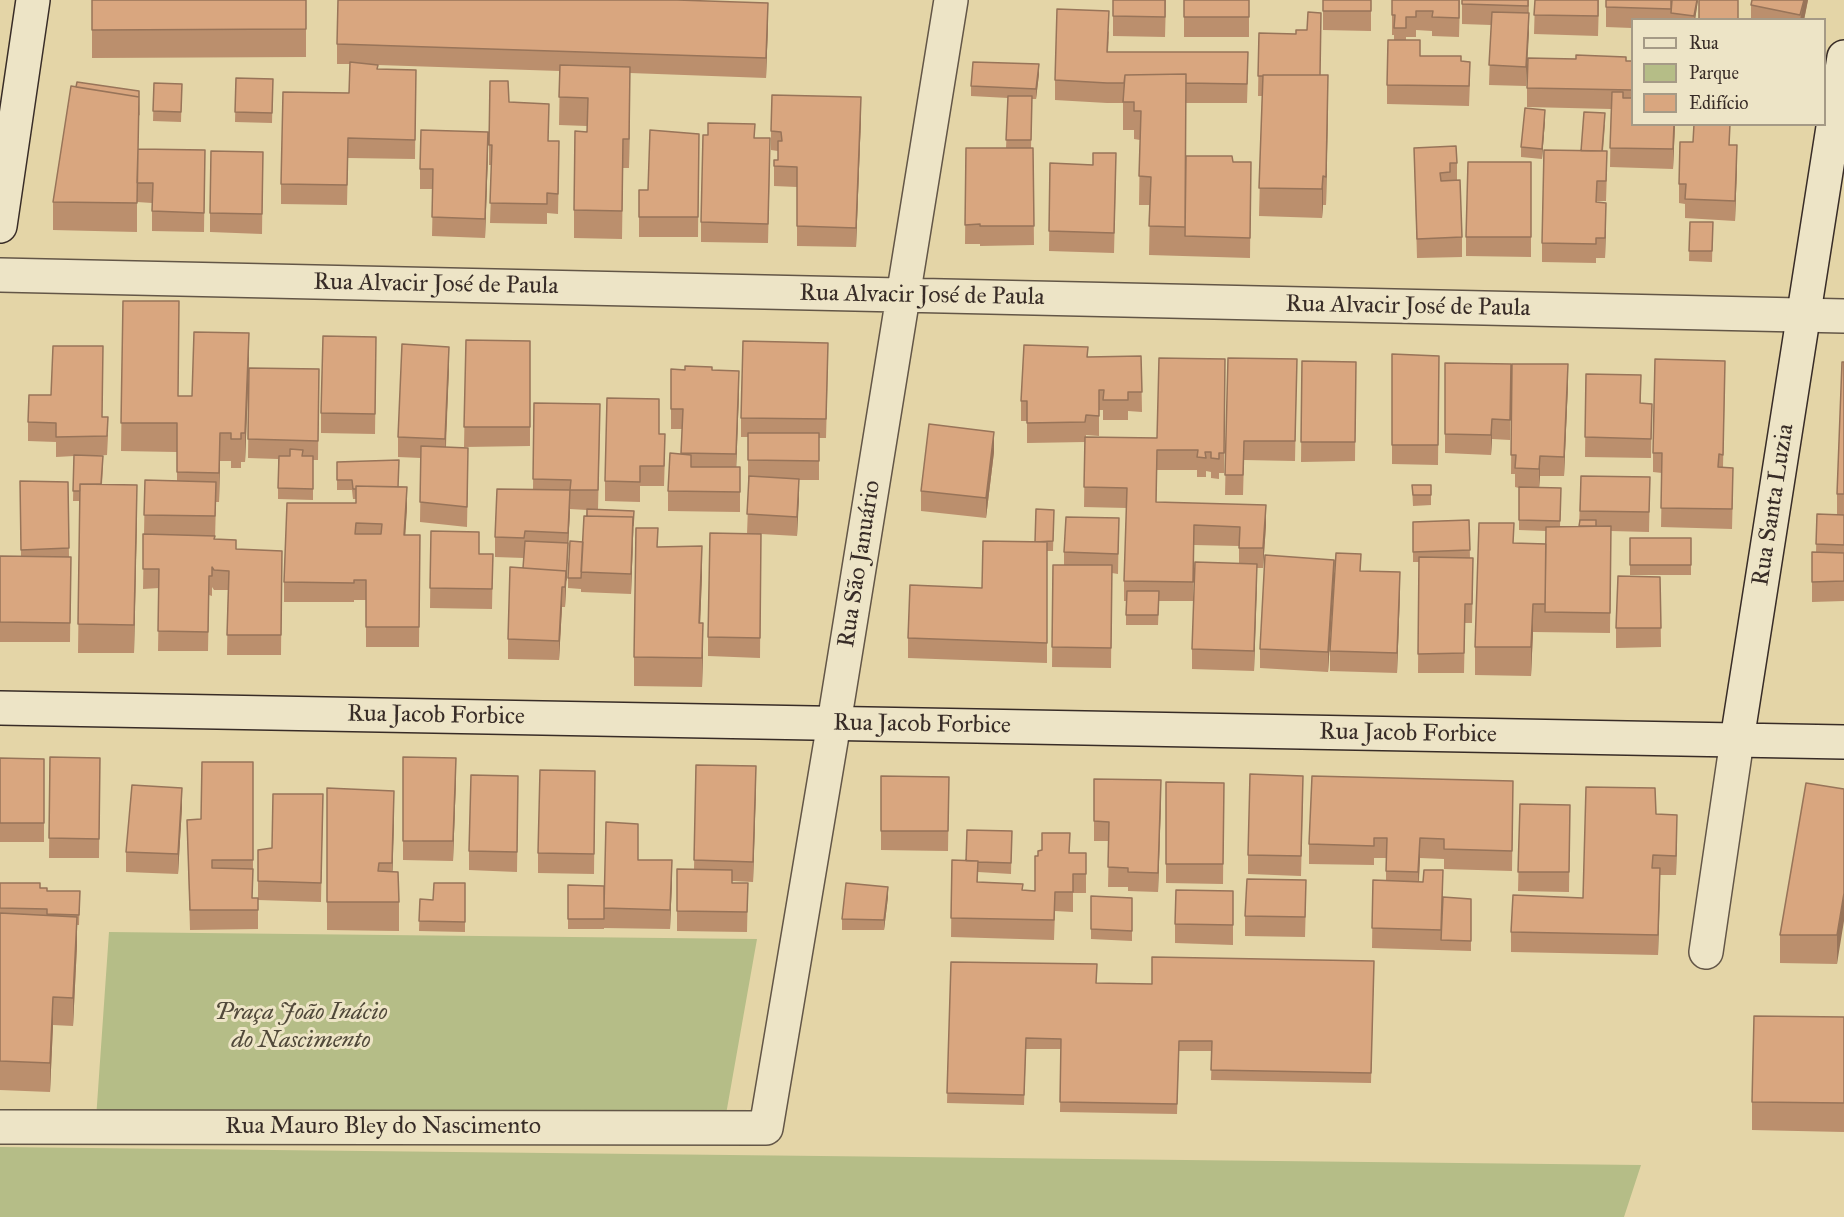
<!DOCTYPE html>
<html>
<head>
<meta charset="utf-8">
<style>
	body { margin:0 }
	#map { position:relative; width:1844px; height:1217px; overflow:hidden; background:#e4d5a7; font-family:"IM FELL Great Primer",serif }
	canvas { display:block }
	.legend { position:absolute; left:1631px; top:18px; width:195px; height:108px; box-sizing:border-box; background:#ede4c6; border:2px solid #a59a86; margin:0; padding:8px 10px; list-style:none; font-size:18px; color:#382c27 }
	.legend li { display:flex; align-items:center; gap:12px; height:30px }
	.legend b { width:30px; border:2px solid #a59a86 }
</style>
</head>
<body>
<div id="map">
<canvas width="1844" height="1217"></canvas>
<ul class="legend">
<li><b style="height:8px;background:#ede4c6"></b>Rua</li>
<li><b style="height:16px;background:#b5bd87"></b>Parque</li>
<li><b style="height:16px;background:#d9a67f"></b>Edifício</li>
</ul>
</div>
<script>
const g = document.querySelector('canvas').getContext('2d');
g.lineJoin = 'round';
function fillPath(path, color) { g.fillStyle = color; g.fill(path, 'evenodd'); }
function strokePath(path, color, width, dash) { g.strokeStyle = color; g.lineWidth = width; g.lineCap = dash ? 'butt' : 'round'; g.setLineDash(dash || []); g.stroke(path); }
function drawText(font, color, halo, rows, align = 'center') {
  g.font = font + ' "IM FELL Great Primer",serif'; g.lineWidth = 6; g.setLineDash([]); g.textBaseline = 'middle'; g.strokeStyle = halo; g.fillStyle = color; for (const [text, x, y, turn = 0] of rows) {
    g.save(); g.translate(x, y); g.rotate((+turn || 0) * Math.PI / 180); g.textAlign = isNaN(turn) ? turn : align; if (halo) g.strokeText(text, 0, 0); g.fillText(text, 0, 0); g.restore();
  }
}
const green = new Path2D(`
	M109 932 757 939 725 1120 96 1119Z
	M0 1147 1641 1165 1624 1217H0Z`);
const street = new Path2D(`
	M0 275 1844 316
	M1706 952 1737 740
	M0 1127 766 1128 834 723 951 0`);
const secondary = new Path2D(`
	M0 226 33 0
	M0 708 1844 742
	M1737 740 1844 57`);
const wall = new Path2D(`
	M92 0H306V57L92 58Z
	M1113 0H1166L1165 37 1113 36Z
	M1184 0H1249V37H1184Z
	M1323 0H1371V31L1323 30Z
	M1392 0H1460L1459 37 1432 36V31L1416 30V37H1406V40L1420 56 1461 61 1470 81 1469 106 1387 104V85L1394 40V35H1392Z
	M1462 0H1529L1526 86 1489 85 1491 25 1462 24Z
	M1535 0H1599L1598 36 1534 34Z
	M1606 0H1671V9L1698 0 1695 20H1632V28L1606 27Z
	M1752 0H1808L1804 20H1751V5Z
	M768 23 766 78 630 73 629 168H623L622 239 574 238V210L587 132V126L559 125 560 71 378 65V69L416 70 415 159 348 158 347 205 281 204V184L349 93 350 64H337V44Z
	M1109 31 1108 52 1248 71 1247 103H1186L1185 228 1233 162H1251L1250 258 1149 255 1150 205H1139L1140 140 1134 139V130H1123V103H1107L1055 100V80Z
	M1259 33 1320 75 1328 103 1326 205H1323L1322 218 1259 216 1262 96H1258Z
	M1626 61H1632V124H1675L1673 169 1610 167 1611 109 1527 107V88Z
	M1039 74 1036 99H1032L1031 148H1033L1034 245 980 246V244H965L966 148H1006L1008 98 971 96V86Z
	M236 78 273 79 272 123 235 122Z
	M154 83 182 84 181 122 153 121Z
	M76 87 139 91 138 149 205 150 204 232 152 231V203L137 202V232L53 230V202Z
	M509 102 549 141 559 161 558 214 547 213V224L490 223 492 165H489V145Z
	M861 117 856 247 797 246V187L774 186V166L778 160V151L771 150V131Z
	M1545 120 1542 159 1521 157V147Z
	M1605 124 1603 151 1607 171 1606 201H1597V202L1606 223 1605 258H1596V263L1542 262V243L1581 151Z
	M699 134 698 237H639V190H648Z
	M755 138 770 158 768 243 701 242V222Z
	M1730 145 1737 165 1735 221 1685 218V204L1679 203V184Z
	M1414 148 1457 163V180L1462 237V257L1417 258Z
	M263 152 262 234 210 232V213Z
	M488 152 485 238 432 236 433 189H420V169Z
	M1531 162V257L1466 256V237Z
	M1050 163 1093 165 1116 173 1114 253 1049 251Z
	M1690 222H1713L1712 262 1689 261Z
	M123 301 178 396H192L249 368 319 369 318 460H313V500L278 499V459L248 458 249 369 245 462H241V468H231V461H220L219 502H216L215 539 236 549 282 551 281 655H227L228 590H214L212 587V596L209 595 208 651H158L159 588 143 589 145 480 177 481V452L121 451Z
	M466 340 530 341V446L464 447Z
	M1392 354 1439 356 1438 465 1392 464Z
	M1141 356 1142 412 1128 411V420H1103V410H1099V436L1086 435V437L1157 438 1225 359 1224 473H1219V479L1211 478V472L1206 471V477H1197V470H1157L1156 502 1266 525 1263 568H1257L1254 671 1192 669V649L1239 563V546L1194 545 1193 601H1159L1158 625H1126V601H1124V581L1127 508 1084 507 1085 442 1027 443V421H1021V401L1088 357Z
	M376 357 375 434 321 433V413Z
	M1228 358 1297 359 1295 461 1244 460 1243 495H1225Z
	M1302 361 1356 362 1355 461 1301 462Z
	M828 362 826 438H819V480H799L797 536 761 534 760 658 708 656V637L747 534 749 479H748V437H741V418Z
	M1844 362V601L1812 602V552H1816L1817 514 1837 515V494Z
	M1445 363 1511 364 1510 440 1492 439 1491 455 1445 453Z
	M1512 364 1568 384 1564 476H1540L1539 488H1561L1560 527 1579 526 1581 476 1650 477 1649 532 1611 531 1610 633 1533 632 1531 676 1475 675V647L1514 543 1546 544V531L1519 530V488L1515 487V474H1511Z
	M449 367 446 447 468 468 467 527 420 522 421 458 398 457V437Z
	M671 369 712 370 739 391 736 467H740V512L668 511V491L681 454 682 429H671Z
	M1586 374 1641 395V403L1652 404 1651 458 1585 457Z
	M1725 380 1723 467 1733 487 1732 529 1661 527 1662 473 1653 472V453Z
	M534 403 600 424 598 509 634 511 631 594 581 592V589L568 588V578L583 542 587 510 570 509 565 607H562L559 660 508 659V639L523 568 524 558 495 557V537L533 489Z
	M102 417 108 436 107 455 93 456 103 466 102 484 137 513 134 653H78L80 501H73L74 456 56 457V442L28 441V422Z
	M659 434 665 454 664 486H640V502L605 501V481Z
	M994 452 986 518 921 511V491Z
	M337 462 399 487 407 507 405 535H420L419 647H366V600H354V602H284V582L356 503V499H353L352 490H337Z
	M20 481 68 482 69 557H71L70 642H0V556H21Z
	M1412 485H1431V505L1413 506Z
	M1054 510 1053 551H1047V663L908 658V638L982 588 1035 542Z
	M1119 518 1118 574 1112 573 1111 668 1052 667 1053 565H1064V552Z
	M1469 520 1470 558 1473 578 1472 623H1465L1464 673H1418L1419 562H1413V522Z
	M431 531 479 554H493L492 609 430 608Z
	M1630 538H1691V575H1630Z
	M658 547 702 575 700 623 703 652 702 687 634 686V657Z
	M1361 571 1400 592 1397 673 1330 671V651Z
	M1660 577 1661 647 1616 648V628Z
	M1334 580 1328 672 1260 668V649Z
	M50 757 100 758 99 858H49Z
	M403 757 456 778 453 861 403 860Z
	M0 758 44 759V842H0Z
	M253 762V880L252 898H258V850L272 848 323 794 321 902 258 900V929L190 930 187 820 201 819Z
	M696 765 756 786 753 882 732 881V883H748L747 932 677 931V869H694Z
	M595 771 594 874 538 873V853Z
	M881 776 949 777 948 851 881 850Z
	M1094 779 1161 800 1158 892 1128 891V887H1108L1109 841H1094Z
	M1513 781 1512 871 1444 869V859L1420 858 1419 882 1442 918 1471 899V951L1372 948 1373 880 1386 881V858H1374V865L1309 864V844Z
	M1166 782 1224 783 1223 884 1166 883Z
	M327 788 394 820 392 872 399 902V931L327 930Z
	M1844 789 1837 964 1780 963V935Z
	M1303 795 1301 876 1248 874V855Z
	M518 796 517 872 469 870V851Z
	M1520 804 1570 805 1569 892 1518 891Z
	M182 807 178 874 126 872V852Z
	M1656 814 1677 835 1676 875H1660L1658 955 1511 952V932L1583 898Z
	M1012 831 1011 874 978 872V883L1023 890 1035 891 1038 856 1070 853H1086V893H1073V912L1055 911 1054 940 951 937 952 860 966 861Z
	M638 860 672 880 670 929 604 928V929H568V885L604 886Z
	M0 883 40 888 47 891H80L79 925H77V945L73 1026 53 1025 50 1092 0 1090Z
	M465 883V932L419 931 420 899 433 900Z
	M1091 896 1132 898V941L1091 939Z
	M888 897 884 930H842V919Z
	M1306 900 1305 937 1245 936V916Z
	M1233 911V945L1175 943V924Z
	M1374 961 1371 1083 1211 1080 1212 1051H1179L1177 1114 1060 1112 1061 1049H1026L1024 1105 947 1103 951 962 1096 983 1152 984Z
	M1844 1017V1132L1752 1130V1102Z`);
const shadedWall = new Path2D(`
	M1528 0 1529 33 1526 86V67Z
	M1697 0H1698L1695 20H1694Z
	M1804 0H1808L1804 20H1800Z
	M768 3V23L766 78V58Z
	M1039 64V74L1036 99V89Z
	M630 67V95L629 168V139Z
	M1328 75V103L1326 205V177Z
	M861 97V117L856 247V228Z
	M1545 110V120L1542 159V149Z
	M1674 124H1675L1673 169V149Z
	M488 132V152L485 238V219Z
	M1737 145V165L1735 221V201Z
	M1323 176V205L1322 218V189Z
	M1606 203V223L1605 258V238Z
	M249 333V361L245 462V433Z
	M449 347V367L445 459V439Z
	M1568 364V384L1564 476V457Z
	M739 371V391L736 474V454Z
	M1492 419V439L1491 455V435Z
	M994 432V452L986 518V498Z
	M220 433V461L219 502V473Z
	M1540 456V476L1539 489V469Z
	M799 479V499L797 536V517Z
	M137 485V513L134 653V625Z
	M407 487V507L404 555V535Z
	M570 490V510L565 607V587Z
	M1266 505V525L1263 568V548Z
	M634 511 631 594V574Z
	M702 546V575L699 652V623Z
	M1334 560V580L1328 672V652Z
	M1257 564V584L1254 671V651Z
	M1400 572V592L1397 673V653Z
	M562 587V607L559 660V641Z
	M1533 604V632L1531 676V647Z
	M703 623V652L702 687V658Z
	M456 758V778L453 861V841Z
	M756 766V786L753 882V862Z
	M1161 780V800L1158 892V873Z
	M182 788V807L178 874V854Z
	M394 791V820L392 892V863Z
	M1677 815V835L1676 875V856Z
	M1420 838V858L1418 892V872Z
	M672 860V880L670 929V910Z
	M1660 868V888L1658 955V935Z
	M888 887V897L884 930V920Z
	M1844 893V921L1837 964V935Z
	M77 917V945L73 1026V998Z
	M53 997V1025L50 1092V1063Z`);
const building = new Path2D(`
	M92 0H306V29L92 30Z
	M338 0H677L768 3 766 58 337 44Z
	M1113 0H1165V17L1113 16Z
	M1184 0H1249V17H1184Z
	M1323 0H1371V11H1323Z
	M1392 0H1459V18L1432 17 1433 11H1416V17H1406V28H1394L1395 15H1392Z
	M1462 0H1528V6L1462 4Z
	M1535 0H1598V16L1534 15Z
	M1606 0H1671V9L1606 7Z
	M1672 0H1697L1694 16 1671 13Z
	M1699 0H1738V20H1699Z
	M1752 0H1804L1800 15 1751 5Z
	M1057 9 1109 11 1107 52H1248L1247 84 1186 83V74L1125 75 1124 83H1107L1055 80Z
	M1308 12 1321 13 1320 75H1263V76H1258L1259 33 1296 34V30H1307Z
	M1492 12 1529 13 1526 67 1489 65Z
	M1388 40H1420V56H1461V61L1470 62 1469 86 1387 85Z
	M1576 55 1626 57V61H1632V90L1527 88 1528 58 1576 59Z
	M350 62 378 65 377 69 416 70 415 140 348 138 347 185 281 184 283 92 349 93Z
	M973 62 1039 64 1036 89 971 86Z
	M560 65 630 67 629 139H623L622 211 574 210 575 131 587 132 588 98 559 97Z
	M1186 74 1185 227 1149 226 1151 177 1139 176 1141 111H1134V102H1123L1125 75Z
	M1263 75H1328L1326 177 1323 176 1322 189 1259 188Z
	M236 78 273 79 272 113 235 112Z
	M490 81H508L509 102 549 104 548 141H559L558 194 547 193V204L490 203 492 145H489Z
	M77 82 139 91V115V97L76 87Z
	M154 83 182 84 181 112 153 111Z
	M71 86 139 97 137 203 53 202Z
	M1612 92H1623V98H1632V124H1674L1673 149 1610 148Z
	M772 95 861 97 856 228 797 226V167L774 166V160H778V141H782L781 132 771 131Z
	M1008 96H1032L1031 140H1006Z
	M1525 108 1545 110 1542 149 1521 147Z
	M1584 112 1605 113 1602 151H1581Z
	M708 123 755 124 754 138H770L768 224 701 222 703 135H708Z
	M1694 124H1730L1729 145H1737L1735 201 1685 199 1686 184H1679L1680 142H1693Z
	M421 130 488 132 485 219 432 217 433 169H420Z
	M650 130 699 134 698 217H639V190H648Z
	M1456 146 1457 163H1450V172L1440 173 1441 181 1460 180 1462 237 1417 239 1414 148Z
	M966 148H1033L1034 226H980V224L965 225Z
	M138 149 205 150 204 213 152 211 153 183H137Z
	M1544 150 1607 151 1606 181H1597L1596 202 1606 203 1605 238H1596V244L1542 243Z
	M211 151 263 152 262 214 210 213Z
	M1093 153H1116L1114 233 1049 231 1050 163 1093 165Z
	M1186 156H1232L1233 162H1251L1250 238 1185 236Z
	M1468 162H1531V237H1466Z
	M1690 222H1713L1712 251H1689Z
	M123 301H179L178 396H192L194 332 249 333 245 433H241V439H231V433H220L219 473 177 472V423H121Z
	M323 336 376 337 375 414 321 413Z
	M466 340 530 341V427H464Z
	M743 341 828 343 826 419 741 418Z
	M402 344 449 347 445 439 398 437Z
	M1024 345 1088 347 1087 357 1141 356 1142 392H1128V400H1103L1104 390H1099V416L1086 415 1085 422 1027 423V401H1021Z
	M53 346H103L102 417H108L107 436 56 437V423L28 422 29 395H51Z
	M1392 354 1439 356 1438 445H1392Z
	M1159 358 1225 359 1224 453H1219V459L1211 458V452H1205L1206 458 1197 457 1198 450H1157L1156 502 1266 505 1263 548H1239L1240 527 1194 525 1193 582 1124 581 1127 488 1084 487 1085 437 1157 438Z
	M1228 358 1297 359 1295 441H1244L1243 475H1225Z
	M1655 359 1725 361 1723 455 1719 454 1718 467 1733 468 1732 509 1661 508 1662 453H1653Z
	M1302 361 1356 362 1355 442H1301Z
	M1842 362H1844V494H1837Z
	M1445 363 1511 364 1510 420 1492 419 1491 435 1445 434Z
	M1512 364H1568L1564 457 1540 456 1539 469 1515 468 1516 455H1511Z
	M685 366 712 367V370L739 371 736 454 681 453 683 409H671V369L685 370Z
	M249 368 319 369 318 441 248 439Z
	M1586 374 1641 375 1640 403 1652 404 1651 439 1585 437Z
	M607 398 659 399V434H665L664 466H640V482L605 481Z
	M534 403 600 404 598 490H570L571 480 533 479Z
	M929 424 994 432 986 498 921 491Z
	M748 433H819V461L748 460Z
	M421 446 468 448 467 507 420 502Z
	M290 449 303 450 302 456H313V489L278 488 279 456H290Z
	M670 453 691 455V467H740V492L668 491Z
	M74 455 103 456 101 484H80V491H73Z
	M399 460 398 487 356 486V489H353L352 480H337V462Z
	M749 476 799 479 797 517 747 514Z
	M1581 476 1650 477 1649 512 1580 511Z
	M145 480 216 482 215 516 144 515Z
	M20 481 68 482 69 548 21 550Z
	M80 484 137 485 134 625 78 624Z
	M1412 485H1431V495H1413Z
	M356 486 407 487 404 535H420L419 627H366V580H354V583L284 582 287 503H356ZM356 523 382 524 381 534H355Z
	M1519 487 1561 488 1560 521 1519 520Z
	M497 489 570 490 568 533 525 531 524 538 495 537Z
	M587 509 634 511 633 526V517L587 516Z
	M1036 509 1054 510 1053 541 1035 542Z
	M1817 514 1844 515V545L1816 544Z
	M584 516 633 517 631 574 581 572Z
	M1066 517 1119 518 1118 554 1064 552Z
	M1469 520 1470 550 1413 552V522Z
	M1580 520H1596V526H1579Z
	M1479 523H1514L1513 543 1546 544 1545 604H1533L1531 647H1475Z
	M1611 526 1610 613 1545 612 1546 527Z
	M636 528H658L657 547 702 546 699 623H703L702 658 634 657Z
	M431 531 479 532V554H493L492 589 430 588Z
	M710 533 761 534 760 638 708 637Z
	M143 534 215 536 214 539 236 540V549L282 551 281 635H227L229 571 214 570 212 567V576H209L208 632 158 631 159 569H143Z
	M1630 538H1691V565H1630Z
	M525 541 568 543 566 580V571L523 568Z
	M570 541 583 542 581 578H568Z
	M983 541 1047 542V643L908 638 910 585 982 588Z
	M1812 552 1844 553V581L1812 582Z
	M1336 553 1361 554 1360 571 1400 572 1397 653 1330 651Z
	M1265 555 1334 560 1328 652 1260 649Z
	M0 556 71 557 70 623 0 622Z
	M1419 557 1473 558 1472 604H1465L1464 653 1418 654Z
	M1195 562 1257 564 1254 651 1192 649Z
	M1053 565H1112L1111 648 1052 647Z
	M510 567 566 571 565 587H562L559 641 508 639Z
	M1618 576 1660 577 1661 628H1616Z
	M1127 591H1159L1158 615H1126Z
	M50 757 100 758 99 839 49 838Z
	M403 757 456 758 453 841H403Z
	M0 758 44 759V823H0Z
	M202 762H253V860H212V868L253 869 252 898H258V910H190L187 820 201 819Z
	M696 765 756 766 753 862 694 860Z
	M540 770 595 771 594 854 538 853Z
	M1250 774 1303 776 1301 856 1248 855Z
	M471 775 518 776 517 852 469 851Z
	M881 776 949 777 948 831H881Z
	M1312 776 1513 781 1512 851 1444 849V839L1420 838 1418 872 1386 871 1387 838H1374V846L1309 844Z
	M1094 779 1161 780 1158 873 1128 872V868L1108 867 1109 822 1094 821Z
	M1166 782 1224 783 1223 864H1166Z
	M1806 783 1844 789V893L1837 935H1780Z
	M132 785 182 788 178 854 126 852Z
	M1586 787 1655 788 1656 814 1677 815 1676 856 1653 855 1652 868H1660L1658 935 1511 932 1513 895 1583 898Z
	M327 788 394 791 392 863H379L378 871 398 872 399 902H327Z
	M273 794H323L321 883 258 881V850L272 848Z
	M1520 804 1570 805 1569 872H1518Z
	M606 822 638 824V860H672L670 910 604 908Z
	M967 830 1012 831 1011 863 978 862V861H966Z
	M1042 833H1070L1069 853H1086V874H1073V892H1055L1054 920 951 918 952 860 978 861 977 882 1023 884 1022 890 1035 891V856H1038V851L1042 850Z
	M677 869 732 870V883H748L747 912 677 911Z
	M1424 870H1443L1441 930 1372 928 1373 880 1423 882Z
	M1247 879 1306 880 1305 917 1245 916Z
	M0 883H40V888H47V891H80L79 915 47 914V909L0 908Z
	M434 883H465V922L419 921 420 899 433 900Z
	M846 883 888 887 884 920 842 919Z
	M568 885 604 886V919H568Z
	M1176 890 1233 891V925L1175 924Z
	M1091 896 1132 898V931L1091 929Z
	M1443 897 1471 899V941L1441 940Z
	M0 913 77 917 73 998 53 997 50 1063 0 1061Z
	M1152 957 1374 961 1371 1073 1211 1070 1212 1041H1179L1177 1104 1060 1102 1061 1039 1026 1038 1024 1095 947 1093 951 962 1097 964 1096 983 1152 984Z
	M1754 1016 1844 1017V1103L1752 1102Z`);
const streetNames = [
	["Rua Alvacir José de Paula",436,285,1],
	["Rua Alvacir José de Paula",922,296,1],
	["Rua Alvacir José de Paula",1408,307,1],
	["Rua Santa Luzia",1774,505,-81],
	["Rua São Januário",860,564,-81],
	["Rua Jacob Forbice",436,716,1],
	["Rua Jacob Forbice",922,725,1],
	["Rua Jacob Forbice",1408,734,1],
	["Rua Mauro Bley do Nascimento",383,1127]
];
const parkNames = [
	["Praça João Inácio",301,1013],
	["do Nascimento",301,1041]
];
fillPath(green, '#b5bd87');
strokePath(street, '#635647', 36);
strokePath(secondary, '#382c27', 36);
strokePath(street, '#ede4c6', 33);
strokePath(secondary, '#ede4c6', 33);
fillPath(wall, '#bb8f6d');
fillPath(shadedWall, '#987459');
fillPath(building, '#d9a67f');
strokePath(building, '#987459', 1.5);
drawText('24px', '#382c27', '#ede4c6', streetNames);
drawText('italic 24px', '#51493a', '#ede4c6', parkNames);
</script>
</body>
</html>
